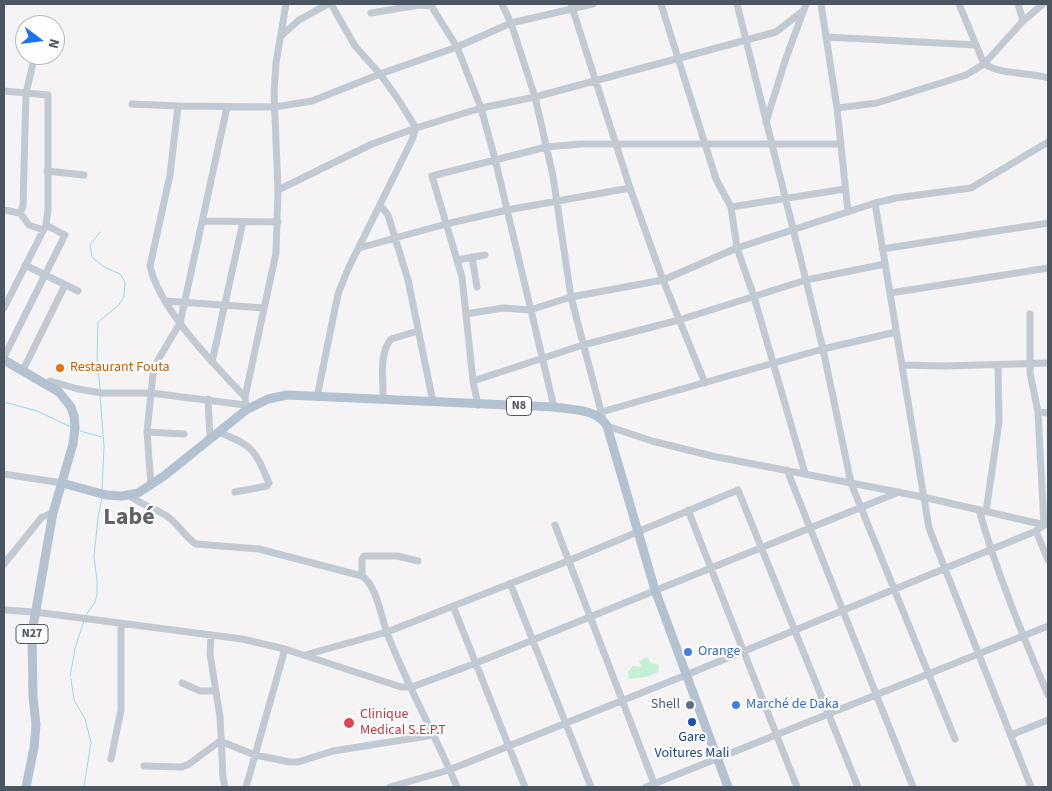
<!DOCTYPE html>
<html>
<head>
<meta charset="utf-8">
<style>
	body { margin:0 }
	#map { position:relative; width:1052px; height:791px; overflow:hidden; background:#f5f3f3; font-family:"Source Sans 3",sans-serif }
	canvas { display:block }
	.frame { position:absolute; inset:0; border:5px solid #4a5661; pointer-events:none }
	.north { position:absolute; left:15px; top:15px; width:50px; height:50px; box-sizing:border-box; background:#fff; border:1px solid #b7bbc0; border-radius:50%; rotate:105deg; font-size:14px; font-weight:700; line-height:20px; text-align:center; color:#4a5661 }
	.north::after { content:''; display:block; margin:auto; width:18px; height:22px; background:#1a73e8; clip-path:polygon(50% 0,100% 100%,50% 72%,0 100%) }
</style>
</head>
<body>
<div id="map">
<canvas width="1052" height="791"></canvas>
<div class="frame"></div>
<div class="north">N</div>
</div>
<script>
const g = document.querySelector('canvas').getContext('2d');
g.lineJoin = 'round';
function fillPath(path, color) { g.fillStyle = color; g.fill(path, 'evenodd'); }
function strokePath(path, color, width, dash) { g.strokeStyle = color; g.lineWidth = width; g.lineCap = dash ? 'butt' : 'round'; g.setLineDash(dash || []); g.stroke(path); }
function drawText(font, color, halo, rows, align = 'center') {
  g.font = font + ' "Source Sans 3",sans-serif'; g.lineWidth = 4.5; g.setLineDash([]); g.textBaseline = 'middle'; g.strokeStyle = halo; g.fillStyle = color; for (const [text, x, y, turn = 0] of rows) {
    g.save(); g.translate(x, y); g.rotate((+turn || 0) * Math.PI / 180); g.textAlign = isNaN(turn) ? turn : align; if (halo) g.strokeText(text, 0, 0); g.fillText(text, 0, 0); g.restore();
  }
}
const green = new Path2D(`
	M647 657 651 663 657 664 659 666 658 672 646 677 629 679 628 672 633 666 642 667 639 661Z`);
const stream = new Path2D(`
	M100 389 97 356 98 322 118 306 124 297 125 282 120 274 104 267 92 257 90 245 100 232
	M100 395 104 446 102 491
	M4 402 37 411 71 427
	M80 431 102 437
	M86 615 95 602 97 594V580L94 557 98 518 102 497
	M70 677 75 648 84 621
	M71 679 74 700 85 719 91 742 84 787`);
const minor = new Path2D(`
	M430 4 457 47 481 108 495 159 554 407
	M502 4 511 23 535 97 553 176 571 297 603 419
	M571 4 630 188 663 280 705 383
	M661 4 716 179 731 207 737 248 754 297 805 473
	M737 4 823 349 851 483 955 739
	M821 4 837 108 848 212
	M959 4 984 64C1004 76 1027 71 1048 78
	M1018 4 1023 21
	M371 13 419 5 432 6
	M281 36 299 20 328 4
	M826 37 976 45
	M35 55 26 93 23 206 20 213 29 225 43 230
	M4 91 48 95V210L46 225 4 308
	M132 104 178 106 275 107 312 101 380 74 457 47 511 23 593 4
	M178 106 170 175 150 266C159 309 215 365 245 397
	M837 108 877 103 966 75 984 64 1023 21 1043 4
	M766 122 786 58 806 4
	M47 171 84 175
	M278 190 372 144 416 128 481 108 535 97 776 32 804 10
	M875 203 929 528 1031 787
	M380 205 388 215 408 280 433 402
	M731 207 845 189
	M4 210 20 213
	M203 221 278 222
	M359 248 446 224 507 210 630 188
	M882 249 1048 223
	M472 257 477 287
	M457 260 485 255
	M25 265 78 291
	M890 293 1048 268
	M166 301 264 308
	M466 314 503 308 530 310 571 297 663 280 737 248 875 203 896 198 971 188 1048 142
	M4 357 65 235 46 225
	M212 362 243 222
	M902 365 945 366 1048 363
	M23 370 65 285
	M473 381 583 345 679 320 806 280 885 264
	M48 384 50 381 78 389 102 393H151L245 405
	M317 397 338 294 348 269 412 140 416 128 398 99 380 74 355 46 331 4
	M208 399 210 439
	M383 400C384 380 378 355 391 339L418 331
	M478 405 473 381 462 277 432 176 546 147 581 144H841
	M246 410 245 397 276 253 278 190 274 92 276 63 286 4
	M601 412 823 349 896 332
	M1038 412 1048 413
	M607 426 652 441 712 456 923 497 1045 525
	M147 432 184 434
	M218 432C252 445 255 449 269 483L267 486 235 492
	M787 470 913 787
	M4 474 62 483
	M151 485 147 432 153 374 158 360 180 323 227 107
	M130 496C143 506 156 508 168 517 179 525 185 537 196 544L259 549 362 576C376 585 381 615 386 630 406 684 435 734 457 787
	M688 510 797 787
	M979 510C997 573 1022 634 1048 695
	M986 512 999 422 998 365
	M555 525 655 786
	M1036 531 1048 560
	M4 564 42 517 53 513
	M362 576V559L364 556H397L418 561
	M510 583 591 787
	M453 606 525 787
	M4 610 35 612 242 639 285 649 401 687H412L476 663 899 492
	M211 635 210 654 220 717 223 778 225 787
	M305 655 387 632 568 561 738 490 858 787
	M182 683 200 691H216
	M1011 735 1048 720
	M111 759 121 710V624
	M144 766 182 767 189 764 220 741 255 755 290 762H298L333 751 434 735
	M246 787 285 649
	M390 787 449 770 686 675 1036 531 1044 525 1038 412 1030 373V314
	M646 787 1048 626`);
const major = new Path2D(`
	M4 360 59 392 71 407 74 416 75 427 73 444 53 513 32 632 33 697 36 725 34 748 26 787
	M62 483 106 495 122 496 138 493 164 476 246 410 268 399 287 395 554 407C572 410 596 408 607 426L655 590 728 787`);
const markers = [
	[60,368,5,"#e8710a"],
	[688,652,5,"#3f7fe0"],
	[690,705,5,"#5c6f8a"],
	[736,705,5,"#3f7fe0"],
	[692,722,5,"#1a4fb4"],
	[349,723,6,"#e0444e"]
];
const shields = [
	[519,406,25],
	[32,634,32]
];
const shieldNames = [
	["N8",519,406],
	["N27",32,634]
];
const foodNames = [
	["Restaurant Fouta",70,368]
];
const shopNames = [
	["Orange",698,652],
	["Marché de Daka",746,705]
];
const serviceNames = [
	["Shell",680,705]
];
const healthNames = [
	["Clinique",360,715],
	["Medical S.E.P.T",360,731]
];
const transitNames = [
	["Gare",692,738],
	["Voitures Mali",692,754]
];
const townNames = [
	["Labé",129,519]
];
fillPath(green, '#c3f1d5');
strokePath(stream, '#90daee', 1);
strokePath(minor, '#c1cad2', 7);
strokePath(major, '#b3c2d1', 9);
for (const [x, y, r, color] of markers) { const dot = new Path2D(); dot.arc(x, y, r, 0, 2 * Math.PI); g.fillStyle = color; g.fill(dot); strokePath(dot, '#fff', 2); }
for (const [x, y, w] of shields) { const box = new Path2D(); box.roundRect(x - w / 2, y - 9.5, w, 19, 4); g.fillStyle = '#fff'; g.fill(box); strokePath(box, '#4a5661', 1); }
drawText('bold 12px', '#4a5661', null, shieldNames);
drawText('14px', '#c56008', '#fff', foodNames, 'left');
drawText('14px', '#366cbe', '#fff', shopNames, 'left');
drawText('14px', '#4e5e75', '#fff', serviceNames, 'right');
drawText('14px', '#be3a42', '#fff', healthNames, 'left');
drawText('14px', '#164399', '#fff', transitNames);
drawText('bold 24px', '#5f6368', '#fff', townNames);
</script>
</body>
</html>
